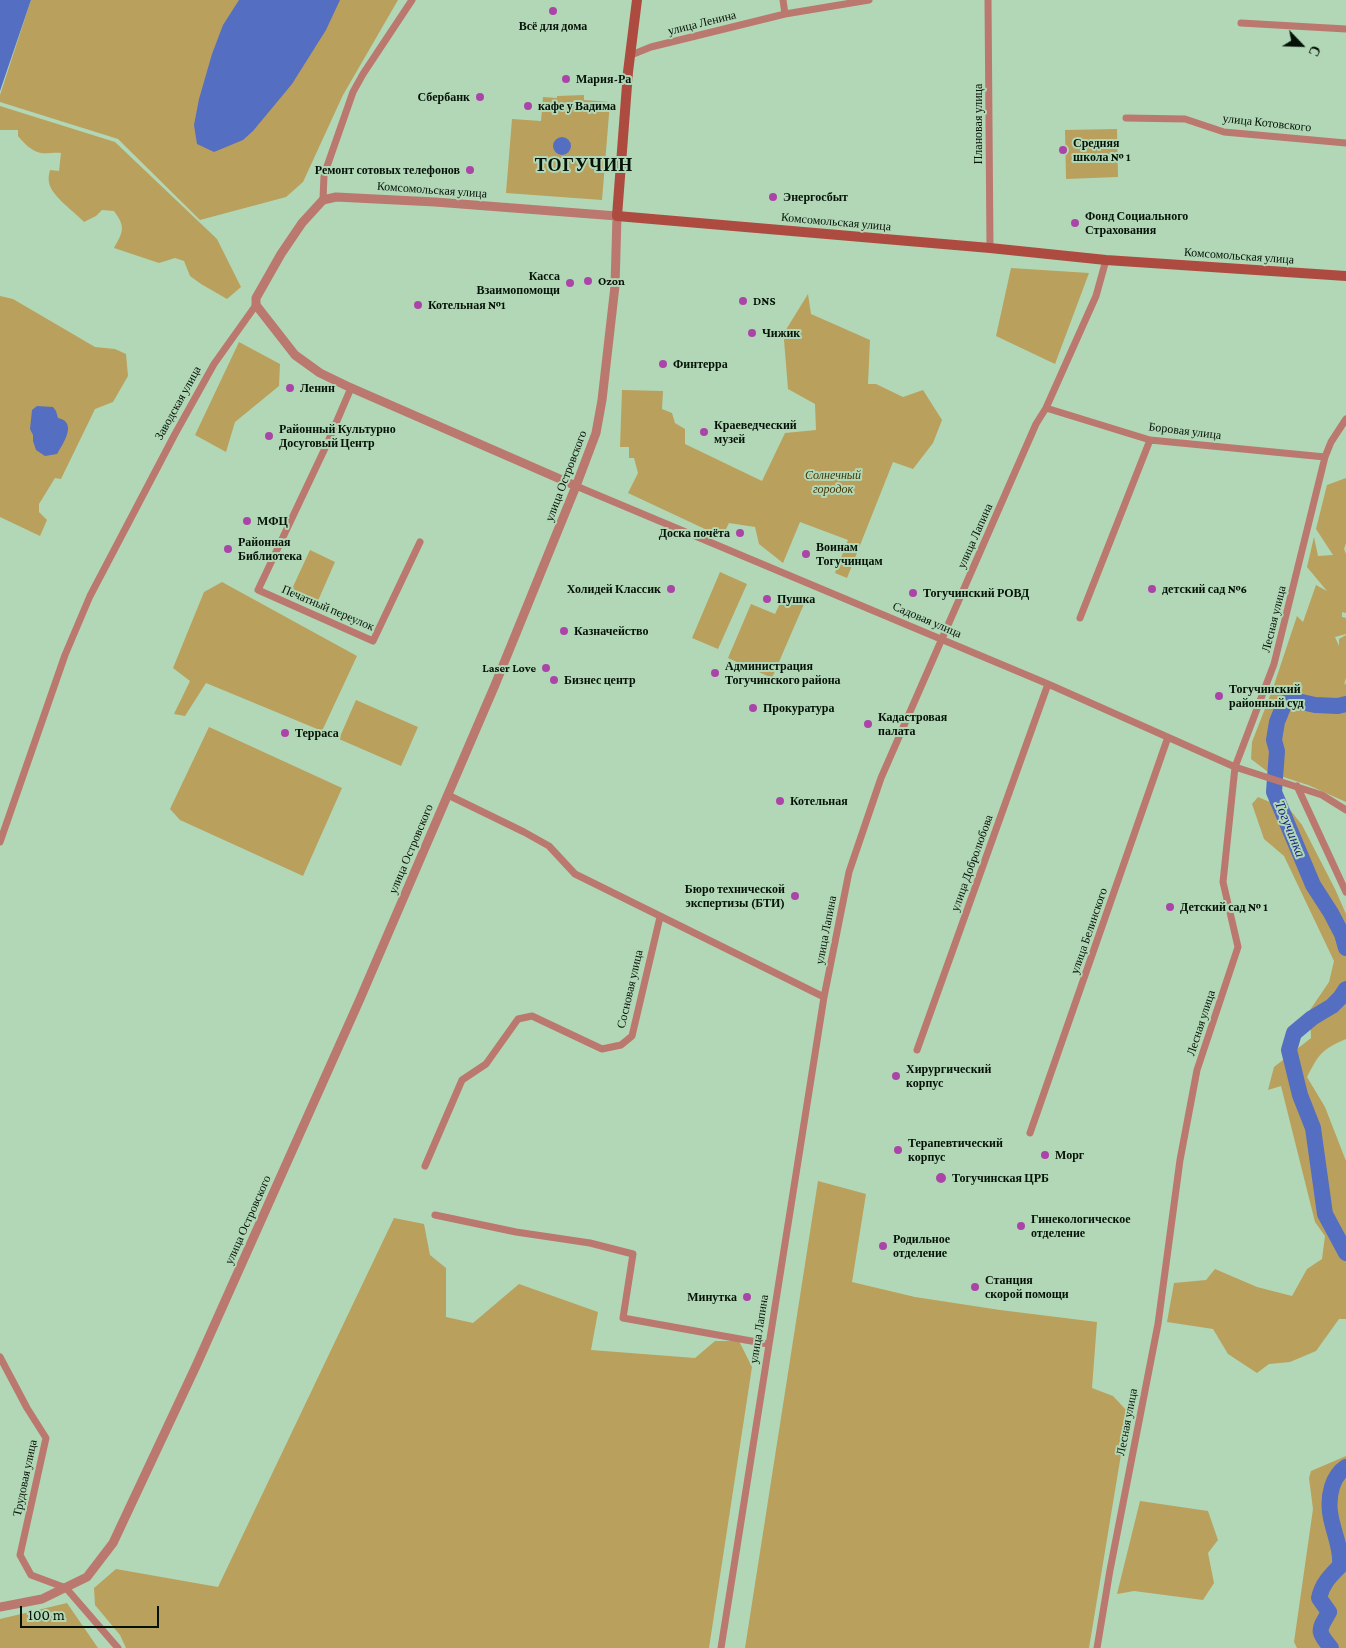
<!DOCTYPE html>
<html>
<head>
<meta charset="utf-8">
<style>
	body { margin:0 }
	#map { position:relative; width:1346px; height:1648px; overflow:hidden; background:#b1d7b6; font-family:"Crimson Pro",serif }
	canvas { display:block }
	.north { position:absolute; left:1276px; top:20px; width:50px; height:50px; -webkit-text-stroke:4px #b1d7b6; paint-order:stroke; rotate:114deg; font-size:14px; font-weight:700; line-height:20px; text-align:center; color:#051207 }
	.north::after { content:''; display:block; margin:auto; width:18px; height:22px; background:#051207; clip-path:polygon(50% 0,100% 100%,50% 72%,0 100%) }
	.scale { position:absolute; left:20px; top:1606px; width:139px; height:22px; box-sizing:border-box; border:2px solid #051207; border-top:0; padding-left:6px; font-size:15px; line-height:18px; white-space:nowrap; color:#051207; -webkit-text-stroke:4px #b1d7b6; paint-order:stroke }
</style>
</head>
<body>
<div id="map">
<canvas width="1346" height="1648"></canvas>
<div class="north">С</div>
<div class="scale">100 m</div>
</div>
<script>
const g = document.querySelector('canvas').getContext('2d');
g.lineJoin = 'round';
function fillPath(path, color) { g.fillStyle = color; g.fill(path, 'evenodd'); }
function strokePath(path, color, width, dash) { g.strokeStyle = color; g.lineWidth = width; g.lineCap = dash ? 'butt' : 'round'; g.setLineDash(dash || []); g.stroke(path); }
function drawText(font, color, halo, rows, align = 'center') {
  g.font = font + ' "Crimson Pro",serif'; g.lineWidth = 4; g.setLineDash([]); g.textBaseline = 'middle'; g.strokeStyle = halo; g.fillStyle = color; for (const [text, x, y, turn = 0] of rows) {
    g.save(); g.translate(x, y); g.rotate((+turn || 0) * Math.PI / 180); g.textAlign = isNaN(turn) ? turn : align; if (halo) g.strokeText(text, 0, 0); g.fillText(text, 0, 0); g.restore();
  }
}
const green = new Path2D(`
	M31 0H398L343 95 303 182 286 197 200 220 118 139 0 102V95Z
	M584 95V100L610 102 602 200 506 193 512 119 541 121 543 97 557 98V96Z
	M0 106 115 142 217 239 241 287 227 299 201 284 190 276 184 261 175 258 159 263 114 248C123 232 126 227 114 211L102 210 96 216 84 222C75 212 50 195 49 182 48 179 49 174 50 170L59 171 61 153C55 152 47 154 41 153 31 151 24 143 18 136V130H0Z
	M1117 129 1118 177 1066 179 1065 130Z
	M1011 268 1089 273 1055 364 996 336Z
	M808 294 811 314 870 340 868 384H876L903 397 923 390 942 420 933 443 913 469 893 462 847 578 835 573 848 540 800 522 783 563 759 544 755 527 729 523 722 537 628 493 638 473 634 458H629V447H620L622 390 663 391 662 409 672 413 675 423 685 429V444L762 481 785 433 816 430 815 404 788 389 784 340 787 328Z
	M0 296 13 299 95 347 115 349 126 354 128 376 113 402 95 409 61 479 55 478 39 504V512L47 520 40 536 0 517Z
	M239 342 280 364 279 386 235 422 226 452 195 435Z
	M1346 478V543L1344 549 1346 554V613L1342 612V617L1346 618V634L1335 637 1339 646V639L1346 635V678L1344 685 1346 683V802L1308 785 1268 772 1251 759 1252 742 1273 688 1297 616 1303 622 1316 585 1327 591 1307 567 1314 537 1318 556 1333 555 1316 529 1327 485Z
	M310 550 335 562 317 603 291 591Z
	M720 572 747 584 718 649 692 638Z
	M222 582 357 656 322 731 206 683 185 716 174 714 190 681 173 668 204 592Z
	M784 595 804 604 772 678 728 658 751 604 775 614Z
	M356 700 418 727 401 766 339 739Z
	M209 727 342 788 303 876 180 820 170 809Z
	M1258 797 1291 811 1302 825 1335 889 1346 914V1039C1321 1050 1319 1054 1307 1077L1325 1107 1346 1161V1319H1339L1316 1351 1290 1362 1269 1364 1257 1373 1228 1354 1213 1329 1167 1322 1174 1283 1206 1280 1215 1269 1257 1287 1292 1296 1307 1269 1322 1259 1325 1236 1315 1222 1281 1086 1268 1090 1274 1067 1311 1038 1310 1010 1329 982 1334 961 1284 856 1264 839 1252 804Z
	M818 1181 866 1194 852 1282 915 1297 1000 1310 1097 1322 1092 1388 1113 1396 1128 1412 1089 1648H745Z
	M394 1218 424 1224 430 1255 446 1268V1317L473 1323 519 1284 598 1312 591 1350 695 1358 715 1341H739L752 1367 709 1648H126L120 1635 95 1605 94 1588 116 1569 218 1587Z
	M1346 1456V1648H1297L1294 1642 1313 1509 1309 1478 1311 1471Z
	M1140 1501 1208 1511 1218 1540 1208 1553 1214 1583 1203 1600 1134 1591 1117 1594Z
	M67 1603 98 1648H0V1619Z`);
const water = new Path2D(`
	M0 0H31L0 91Z
	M239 0H340L326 30 292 84 253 131 243 140 214 152 197 144 194 125 199 99 212 54 223 25Z
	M553 146a9 9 0 1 1 18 0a9 9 0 1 1-18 0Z
	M37 406 53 407 56 411 58 418C78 422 63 444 57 454L45 456 36 450 33 441V435L30 429 32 410Z`);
const river = new Path2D(`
	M1346 704 1338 706 1315 705 1293 700 1287 702 1283 707 1277 722 1274 740 1277 751 1274 792 1313 885 1331 913 1342 934 1346 948
	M1346 989 1340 998 1332 1006 1312 1018 1294 1033 1289 1050 1300 1095 1313 1128 1325 1214 1346 1253
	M1331 1648C1316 1630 1319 1630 1329 1612L1319 1598C1322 1584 1330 1576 1340 1566 1342 1547 1332 1530 1330 1512 1328 1496 1332 1476 1346 1467`);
const minor = new Path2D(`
	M783 0 785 14
	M988 0 990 248
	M1241 23 1346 29
	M631 55 651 47 785 14 869 0
	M1126 118 1185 119 1224 132 1346 143
	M323 200 324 175 353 92 363 74 412 0
	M351 388 327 444 258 590 373 641 420 542
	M1046 408 1150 440 1325 457
	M576 486 1048 684 1235 767 1322 795 1346 810
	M1080 618 1150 440
	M1297 786 1346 892
	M448 795 524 832 549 846 575 874 824 997
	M0 842 65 655 90 596 175 434 214 364 256 305
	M917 1050 1048 684
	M1030 1133 1168 737
	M425 1166 462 1080 486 1064 518 1019 532 1016 602 1049 621 1045 632 1036 660 917
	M435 1215 516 1232 590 1243 633 1254 623 1318 768 1344
	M0 1357 27 1408 46 1438 20 1555 31 1575 66 1588 118 1648
	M721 1648 824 997 849 872 881 778 1036 424 1046 408 1096 296 1106 260
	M1097 1648 1110 1570 1158 1324 1180 1160 1197 1070 1238 947 1223 882 1235 767 1274 664 1325 457 1331 442 1346 419`);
const tertiary = new Path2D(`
	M0 1607 42 1599 87 1577 113 1543 196 1366 360 999 495 685 576 486 596 433 602 400 615 286 617 216 435 202 336 197 323 200 302 223 281 254 256 298V305L295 355 320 373 347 386 576 486`);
const secondary = new Path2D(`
	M637 0 628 72 617 216 990 248 1106 260 1346 276`);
const markers = [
	[553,11,5,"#ab44a8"],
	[566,79,5,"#ab44a8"],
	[480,97,5,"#ab44a8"],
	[528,106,5,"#ab44a8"],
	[1063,150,5,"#ab44a8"],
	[470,170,5,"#ab44a8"],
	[773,197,5,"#ab44a8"],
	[1075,223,5,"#ab44a8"],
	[588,281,5,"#ab44a8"],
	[570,283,5,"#ab44a8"],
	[743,301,5,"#ab44a8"],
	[418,305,5,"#ab44a8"],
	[752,333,5,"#ab44a8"],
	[663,364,5,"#ab44a8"],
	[290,388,5,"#ab44a8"],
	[704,432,5,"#ab44a8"],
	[269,436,5,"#ab44a8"],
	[247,521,5,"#ab44a8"],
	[740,533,5,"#ab44a8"],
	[228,549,5,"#ab44a8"],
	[806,554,5,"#ab44a8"],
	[671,589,5,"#ab44a8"],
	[1152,589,5,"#ab44a8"],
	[913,593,5,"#ab44a8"],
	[767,599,5,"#ab44a8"],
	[564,631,5,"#ab44a8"],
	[546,668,5,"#ab44a8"],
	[715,673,5,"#ab44a8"],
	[554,680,5,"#ab44a8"],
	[1219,696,5,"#ab44a8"],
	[753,708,5,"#ab44a8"],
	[868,724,5,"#ab44a8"],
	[285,733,5,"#ab44a8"],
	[780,801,5,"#ab44a8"],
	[795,896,5,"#ab44a8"],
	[1170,907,5,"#ab44a8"],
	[896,1076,5,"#ab44a8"],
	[898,1150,5,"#ab44a8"],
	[1045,1155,5,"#ab44a8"],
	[941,1178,6,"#ab44a8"],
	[1021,1226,5,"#ab44a8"],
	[883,1246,5,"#ab44a8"],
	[975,1287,5,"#ab44a8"],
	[747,1297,5,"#ab44a8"]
];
const streetNames = [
	["улица Ленина",702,23,-14],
	["улица Котовского",1267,123,6],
	["Плановая улица",978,124,-90],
	["Комсомольская улица",432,190,4],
	["Комсомольская улица",836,222,5],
	["Комсомольская улица",1239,256,4],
	["Заводская улица",178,403,-61],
	["Боровая улица",1185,431,7],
	["улица Островского",566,476,-69],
	["улица Лапина",975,536,-66],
	["Печатный переулок",328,608,23],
	["Лесная улица",1274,619,-76],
	["Садовая улица",927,620,23],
	["улица Островского",411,849,-67],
	["улица Добролюбова",972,863,-70],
	["улица Лапина",826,930,-79],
	["улица Белинского",1089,931,-71],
	["Сосновая улица",630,989,-77],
	["Лесная улица",1201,1023,-72],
	["улица Островского",248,1220,-66],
	["улица Лапина",759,1329,-81],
	["Лесная улица",1127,1422,-79],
	["Трудовая улица",25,1478,-78]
];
const poiNames = [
	["Всё для дома",553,26,"center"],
	["Мария-Ра",576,79],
	["Сбербанк",470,97,"right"],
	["кафе у Вадима",538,106],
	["Средняя",1073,143],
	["школа № 1",1073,157],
	["Ремонт сотовых телефонов",460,170,"right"],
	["Энергосбыт",783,197],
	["Фонд Социального",1085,216],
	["Страхования",1085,230],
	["Касса",560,276,"right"],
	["Взаимопомощи",560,290,"right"],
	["Ozon",598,281],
	["DNS",753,301],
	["Котельная №1",428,305],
	["Чижик",762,333],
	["Финтерра",673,364],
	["Ленин",300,388],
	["Краеведческий",714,425],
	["музей",714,439],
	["Районный Культурно",279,429],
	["Досуговый Центр",279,443],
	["МФЦ",257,521],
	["Доска почёта",730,533,"right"],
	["Районная",238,542],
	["Библиотека",238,556],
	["Воинам",816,547],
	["Тогучинцам",816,561],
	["Холидей Классик",661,589,"right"],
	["детский сад №6",1162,589],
	["Тогучинский РОВД",923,593],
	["Пушка",777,599],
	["Казначейство",574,631],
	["Администрация",725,666],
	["Тогучинского района",725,680],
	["Laser Love",536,668,"right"],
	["Бизнес центр",564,680],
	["Тогучинский",1229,689],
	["районный суд",1229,703],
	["Прокуратура",763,708],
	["Кадастровая",878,717],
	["палата",878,731],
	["Терраса",295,733],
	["Котельная",790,801],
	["Бюро технической",785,889,"right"],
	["экспертизы (БТИ)",785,903,"right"],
	["Детский сад № 1",1180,907],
	["Хирургический",906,1069],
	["корпус",906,1083],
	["Терапевтический",908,1143],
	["корпус",908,1157],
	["Морг",1055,1155],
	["Тогучинская ЦРБ",952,1178],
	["Гинекологическое",1031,1219],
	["отделение",1031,1233],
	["Родильное",893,1239],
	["отделение",893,1253],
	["Станция",985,1280],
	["скорой помощи",985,1294],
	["Минутка",737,1297,"right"]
];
const parkNames = [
	["Солнечный",833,475],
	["городок",833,489]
];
const waterNames = [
	["Тогучинка",1290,829,68]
];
const districtNames = [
	["ТОГУЧИН",584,165]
];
fillPath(green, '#baa05d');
fillPath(water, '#546ec1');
strokePath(river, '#546ec1', 16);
strokePath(minor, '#bb786e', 7);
strokePath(tertiary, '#bb786e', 9);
strokePath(secondary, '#ad4b40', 10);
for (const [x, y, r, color] of markers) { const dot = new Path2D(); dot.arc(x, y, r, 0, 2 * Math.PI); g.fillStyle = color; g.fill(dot); strokePath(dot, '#b1d7b6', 2); }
drawText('12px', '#051207', '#b1d7b6', streetNames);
drawText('bold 12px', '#051207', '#b1d7b6', poiNames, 'left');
drawText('italic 12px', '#463707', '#b1d7b6', parkNames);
drawText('italic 14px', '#182487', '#b1d7b6', waterNames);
g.letterSpacing = '1px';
drawText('bold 18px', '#051207', '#b1d7b6', districtNames);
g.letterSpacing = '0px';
</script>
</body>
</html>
